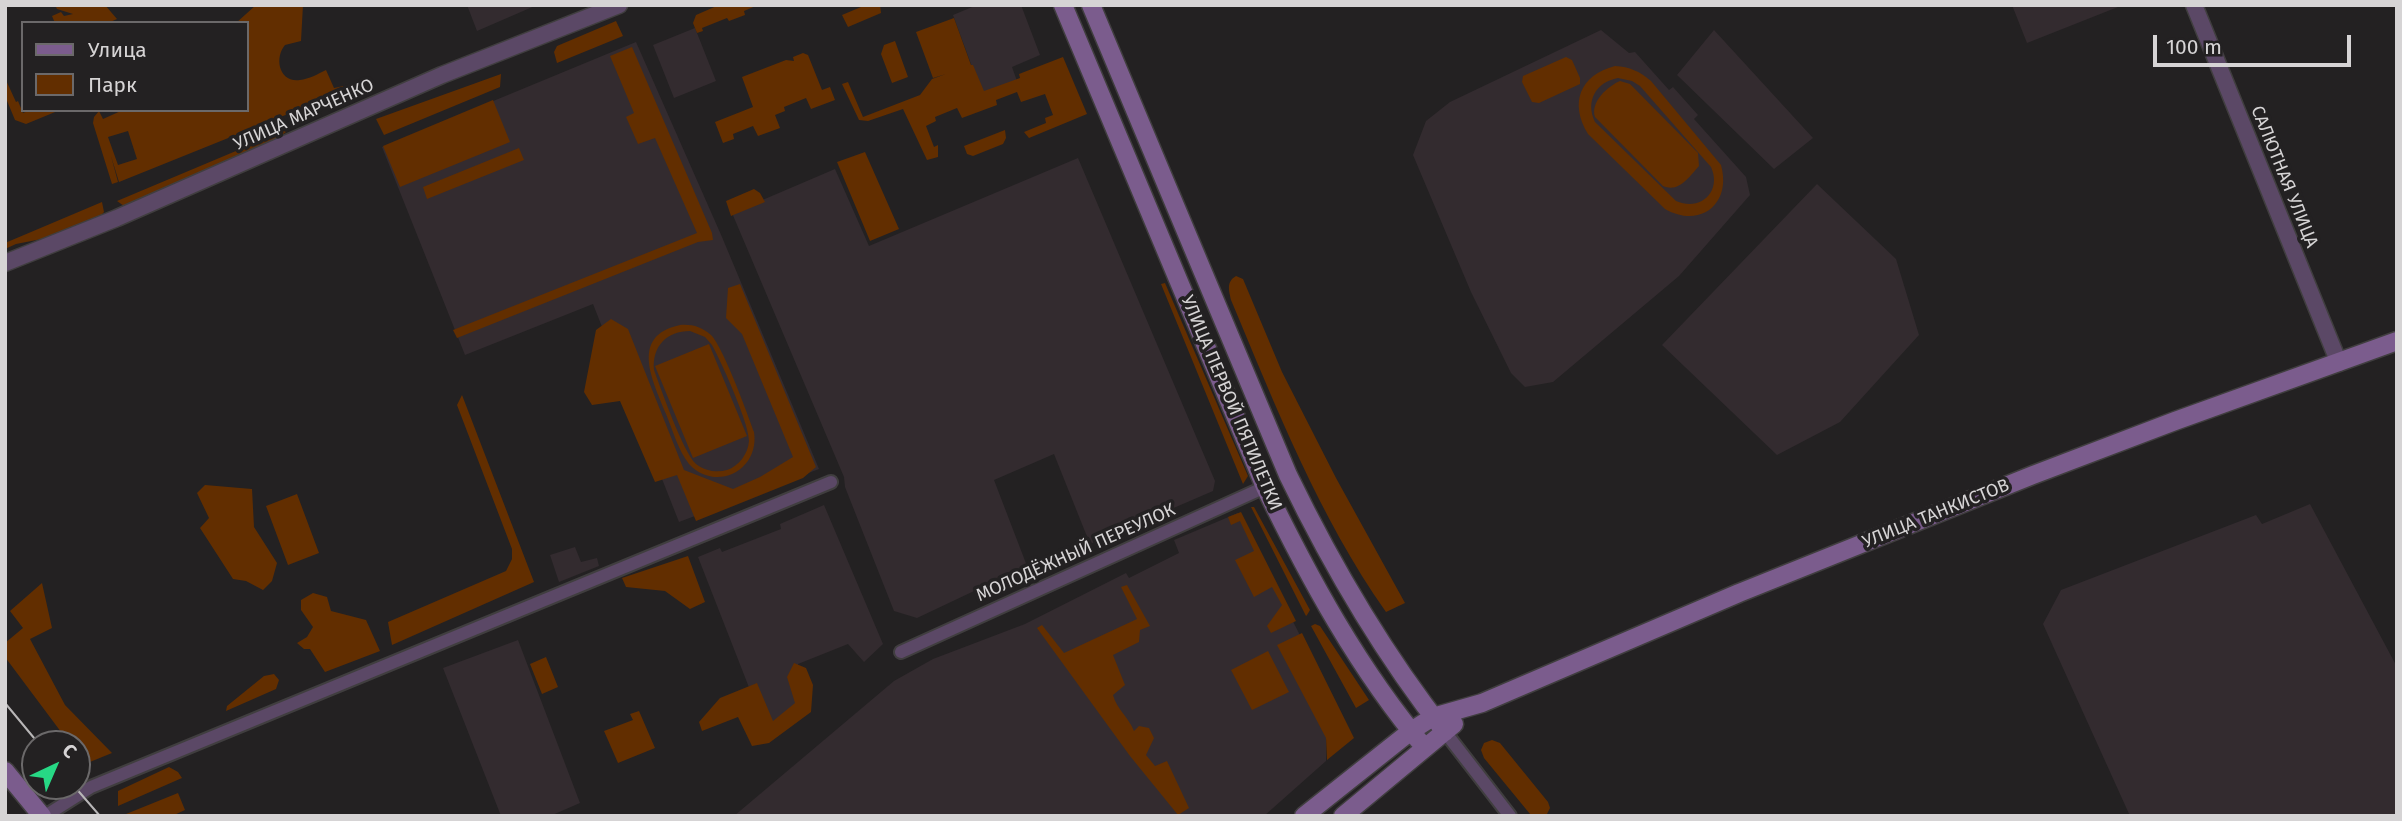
<!DOCTYPE html>
<html>
<head>
<meta charset="utf-8">
<style>
	body { margin:0 }
	#map { position:relative; width:2402px; height:821px; overflow:hidden; background:#232122; font-family:"Fira Sans",sans-serif }
	canvas { display:block }
	.frame { position:absolute; inset:0; border:7px solid #d6d4d5; pointer-events:none }
	.legend { position:absolute; left:21px; top:21px; width:228px; height:91px; box-sizing:border-box; background:#232122; border:2px solid #6b696a; margin:0; padding:9px 12px; list-style:none; font-size:21px; color:#d6d4d5 }
	.legend li { display:flex; align-items:center; gap:14px; height:35px }
	.legend b { width:35px; border:2px solid #6b696a }
	.north { position:absolute; left:21px; top:730px; width:70px; height:70px; box-sizing:border-box; background:#232122; border:2px solid #6b696a; border-radius:50%; rotate:44deg; font-size:19px; font-weight:700; line-height:28px; text-align:center; color:#d6d4d5 }
	.north::after { content:''; display:block; margin:auto; width:24px; height:32px; background:#27d885; clip-path:polygon(50% 0,100% 100%,50% 72%,0 100%) }
	.scale { position:absolute; left:2153px; top:35px; width:198px; height:32px; box-sizing:border-box; border:4px solid #d6d4d5; border-top:0; padding-left:9px; font-size:21px; line-height:24px; white-space:nowrap; color:#d6d4d5; -webkit-text-stroke:5px #232122; paint-order:stroke }
</style>
</head>
<body>
<div id="map">
<canvas width="2402" height="821"></canvas>
<div class="frame"></div>
<ul class="legend">
<li><b style="height:9px;background:#7b5c8d"></b>Улица</li>
<li><b style="height:19px;background:#622e00"></b>Парк</li>
</ul>
<div class="north">С</div>
<div class="scale">100 m</div>
</div>
<script>
const g = document.querySelector('canvas').getContext('2d');
g.lineJoin = 'round';
function fillPath(path, color) { g.fillStyle = color; g.fill(path, 'evenodd'); }
function strokePath(path, color, width, dash) { g.strokeStyle = color; g.lineWidth = width; g.lineCap = dash ? 'butt' : 'round'; g.setLineDash(dash || []); g.stroke(path); }
function drawText(font, color, halo, rows, align = 'center') {
  g.font = font + ' "Fira Sans",sans-serif'; g.lineWidth = 7; g.setLineDash([]); g.textBaseline = 'middle'; g.strokeStyle = halo; g.fillStyle = color; for (const [text, x, y, turn = 0] of rows) {
    g.save(); g.translate(x, y); g.rotate((+turn || 0) * Math.PI / 180); g.textAlign = isNaN(turn) ? turn : align; if (halo) g.strokeText(text, 0, 0); g.fillText(text, 0, 0); g.restore();
  }
}
const built = new Path2D(`
	M467 5H537L477 31Z
	M977 5H1021L1040 55 1012 67 1017 81 982 94 953 15Z
	M2012 5H2123L2027 43Z
	M695 28 716 81 674 98 653 45Z
	M1601 30 1629 53 1635 52 1669 90 1673 87 1698 115 1694 119 1746 177 1750 195 1679 276 1553 382 1525 387 1511 373 1471 292 1413 155 1426 121 1450 102Z
	M1714 30 1813 138 1774 169 1677 75Z
	M636 42 722 237 819 469 679 522 593 304 465 355 382 147Z
	M1078 158 1215 481 1213 491 1090 544 1054 454 994 480 1027 566 917 618 894 611 845 487 844 477 732 213 835 169 869 246Z
	M1817 184 1896 259 1919 335 1840 422 1777 455 1662 345Z
	M2310 504 2397 667V816H2130L2043 624 2061 590 2256 515 2262 524Z
	M824 505 883 644 864 662 848 644 798 664 807 704 768 736 698 557 720 548 722 552 781 529 780 524Z
	M1238 513 1347 728 1326 740V761L1264 816H734L894 681 933 659 1025 624 1126 573 1129 578 1179 553 1174 540Z
	M575 547 581 562 597 558 599 566 559 582 550 555Z
	M518 640 580 803 550 816H501L443 668Z`);
const green = new Path2D(`
	M55 5H105L117 19 108 23H55L52 16 61 12 64 16 73 14 57 9Z
	M256 5H303L301 41 285 45C274 58 279 83 300 80 309 79 318 74 326 70L334 88 348 85 350 89 119 182 111 156 118 182 112 184 93 123 94 117 99 111 103 119 123 110H247V23H236ZM128 131 137 159 118 165 108 137Z
	M719 5H758L744 11 745 15 729 21 727 18 702 28 703 31 697 33 693 23 696 15Z
	M860 5H880L881 13 848 27 842 15 861 7Z
	M954 18 971 65H973L984 91 1020 78 1019 74 1063 57 1087 114 1029 138 1024 132 1046 123 1045 118 1053 115 1045 94 1021 102 1017 92 996 100 997 105 962 118 957 108 935 117 936 121 926 126 934 147 938 145V157L927 160 903 109 868 121 859 120 842 84 848 82 863 117 920 95 932 79 946 74 933 78 916 32Z
	M616 21 623 36 557 63 554 52 557 46Z
	M895 41 908 77 892 83 881 54 884 45Z
	M632 47 712 233 713 240 698 242 457 338 453 330 697 233 655 138 638 144 626 117 634 113 610 56Z
	M803 53 808 55 822 90 830 87 835 100 811 109 806 98 784 107 785 111 775 115 780 128 758 136 753 126 733 134 734 139 723 143 715 122 753 107 742 77 786 60 794 61 793 57Z
	M1566 57 1572 60 1580 78V84L1539 103 1532 102 1522 82 1523 76Z
	M1615 66C1630 67 1639 71 1651 81L1721 165C1732 204 1700 229 1665 209L1588 134C1569 103 1580 75 1615 66ZM1618 78 1632 81 1640 86 1711 167C1722 191 1701 212 1676 201L1595 122C1585 101 1596 82 1618 78Z
	M501 74 500 87 384 135 376 119Z
	M5 78 16 102 18 101 23 113 30 110H60L26 124 15 120 5 96Z
	M1620 81 1630 84 1698 153 1699 166C1689 177 1679 193 1663 186L1595 117C1590 102 1608 86 1620 81Z
	M493 100 510 142 400 187 383 146Z
	M293 127 275 140 130 205 124 206 117 201Z
	M1005 130 1006 138 1003 144 973 156 967 154 964 146Z
	M519 148 524 160 427 199 423 187Z
	M865 152 899 229 870 241 837 162Z
	M754 189 760 193 765 202 731 216 726 201Z
	M102 202 104 212 99 218 52 237 16 244 5 249V243Z
	M1236 276 1243 279 1282 372 1336 478 1405 603 1386 612C1319 517 1276 407 1231 300 1229 290 1226 282 1236 276Z
	M1165 283 1248 476 1243 484 1161 284Z
	M740 284 816 467 803 478 696 521 677 475 655 482 620 401 592 405 584 392 596 330 611 319 628 329 684 470 733 489 760 477 793 457 742 334 726 318 728 288Z
	M680 325C692 324 702 327 711 335 723 347 747 412 754 432 760 470 716 493 689 464 678 450 673 431 666 414 654 383 628 336 680 325ZM690 331 705 337 712 345C721 361 750 425 749 441 748 454 739 466 727 470 717 473 705 471 696 464 683 452 661 389 654 370 652 346 667 331 690 331Z
	M709 344 747 436 693 458 655 366Z
	M462 395 534 582 392 645 388 622 506 571 512 559V549L457 405Z
	M205 485 252 489 254 527 277 563 272 581 263 590 246 581 233 579 200 528 209 518 197 493Z
	M297 494 319 553 288 565 266 506Z
	M1251 507H1254L1310 610 1307 615 1306 616Z
	M1241 512 1296 621 1271 633 1267 626 1282 605 1272 587 1254 597 1235 560 1254 551 1240 521 1231 525 1228 517Z
	M688 556 705 602 690 609 665 591 626 587 622 578Z
	M42 583 52 628 30 639 65 705 112 753 85 764 77 753V744H70L5 657V643L23 628 10 611Z
	M1127 585 1150 626 1140 630 1139 642 1113 655 1125 685 1113 695C1117 710 1128 716 1134 731L1139 726 1149 728 1154 738 1146 755 1155 766 1167 761 1189 808 1178 815 1130 756 1037 628 1042 625 1064 653 1137 619 1121 587Z
	M313 593 327 597 331 611 366 620 380 651 325 672 310 649H304L297 643 307 637 313 627 301 610V600Z
	M1315 624 1320 626 1369 700 1356 708 1311 626Z
	M1302 633 1354 738 1327 760 1326 738 1277 645Z
	M1268 651 1289 692 1252 710 1231 670Z
	M546 657 558 687 542 694 530 664Z
	M794 663 806 668 813 685 811 712 769 743 752 746 738 717 702 731 699 722 720 698 757 683 773 721 795 703 787 677Z
	M274 674 279 680 276 689 226 711 227 706 264 676Z
	M639 711 655 748 618 763 604 731 633 720 630 714Z
	M1492 740 1500 743 1548 802 1550 808 1546 816 1530 814 1484 758 1481 750 1484 743Z
	M169 767 178 772 182 778 118 806V791Z
	M178 793 185 810 172 816H128L126 814Z`);
const minor = new Path2D(`
	M901 652 1265 487
	M1445 732 1510 816
	M45 816 91 787 831 482`);
const tertiary = new Path2D(`
	M2194 5 2339 363
	M5 263 117 218 442 75 619 5`);
const secondary = new Path2D(`
	M1063 5 1265 487C1309 578 1359 670 1425 748
	M1091 5 1288 475C1332 566 1382 652 1445 732
	M5 771 42 816
	M1304 816 1411 731 1433 717 1482 703 1739 593 2033 475 2175 421 2397 341
	M1343 816 1454 724`);
const tram = new Path2D(`
	M5 703 39 744
	M74 786 100 816`);
const streetNames = [
	["УЛИЦА МАРЧЕНКО",304,115,-24],
	["САЛЮТНАЯ УЛИЦА",2284,177,68],
	["УЛИЦА ПЕРВОЙ ПЯТИЛЕТКИ",1231,403,67],
	["УЛИЦА ТАНКИСТОВ",1936,514,-22],
	["МОЛОДЁЖНЫЙ ПЕРЕУЛОК",1076,553,-24]
];
fillPath(built, '#332b2f');
fillPath(green, '#622e00');
strokePath(minor, '#403e3f', 16);
strokePath(tertiary, '#403e3f', 19);
strokePath(secondary, '#403e3f', 21);
strokePath(minor, '#5b4866', 12);
strokePath(tertiary, '#5b4866', 16);
strokePath(secondary, '#7b5c8d', 18);
strokePath(tram, '#b8b6b7', 2);
drawText('18px', '#d6d4d5', '#232122', streetNames);
</script>
</body>
</html>
